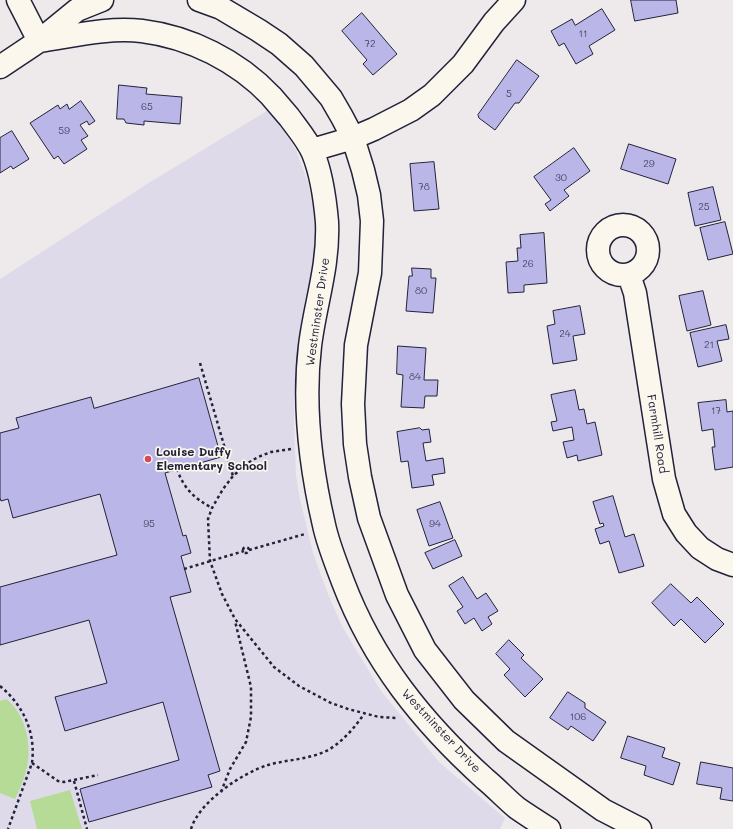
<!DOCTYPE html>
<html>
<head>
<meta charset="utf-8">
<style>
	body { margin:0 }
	canvas { display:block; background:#eeeaeb }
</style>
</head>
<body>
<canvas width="733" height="829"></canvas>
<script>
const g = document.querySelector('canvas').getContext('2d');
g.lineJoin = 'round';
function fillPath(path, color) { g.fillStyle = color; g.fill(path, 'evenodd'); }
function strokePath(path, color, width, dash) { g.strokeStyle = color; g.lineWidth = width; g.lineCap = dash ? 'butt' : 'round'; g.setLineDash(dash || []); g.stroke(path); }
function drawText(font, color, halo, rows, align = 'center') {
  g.font = font + ' Mali,sans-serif'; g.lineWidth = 3.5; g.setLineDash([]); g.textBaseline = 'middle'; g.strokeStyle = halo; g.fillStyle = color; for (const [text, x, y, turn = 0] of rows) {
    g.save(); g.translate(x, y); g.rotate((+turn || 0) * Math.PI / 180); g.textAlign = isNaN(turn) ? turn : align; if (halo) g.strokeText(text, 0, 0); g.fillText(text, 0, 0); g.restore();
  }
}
const built = new Path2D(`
	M270 109 296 150 308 183 314 210 315 236 314 260 305 299 299 340 295 381 294 422 296 475 300 499 314 556 328 594 342 626 381 691 439 762 505 818 500 829H0V279L147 184Z`);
const green = new Path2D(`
	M6 699C25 713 32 744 27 767 25 778 20 788 15 799L0 793V701Z
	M70 790 82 829H37L30 801Z`);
const building = new Path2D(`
	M631 0H676L678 13 635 21Z
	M602 9 615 30 589 46 593 54 576 64 564 43 559 46 551 31 572 19 575 25Z
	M362 13 397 54 373 75 363 64 367 60 342 31Z
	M517 60 539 76 519 103H515L495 130 479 118 478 115Z
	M119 85 147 88 146 94 182 97 180 124 144 121V125L126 123 124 119H117Z
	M81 101 95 121 89 125 87 121 80 125 88 136 81 140 87 149 64 164 58 156 54 159 30 123 58 105 60 109 67 104 69 109Z
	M12 131 29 159 13 169 11 166 0 173V138Z
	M629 144 676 159 668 184 621 169Z
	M574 148 590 171 564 190 569 196 550 211 545 204 551 200 534 177Z
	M434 162 439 209 414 211 410 164Z
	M713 187 721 220 695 226 688 193Z
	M725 222 733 254 708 260 700 228Z
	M544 233 547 283 524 285V292L508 293 506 262 518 261 517 248H521L520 235Z
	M412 268 431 269V278H436L433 313 406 311 409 276H412Z
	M703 291 711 325 687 331 679 296Z
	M580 306 585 334 573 336 577 360 553 364 547 326 555 324 553 311Z
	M726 325 729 339 717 341 722 361 698 367 690 333Z
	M398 346 426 348 424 380H438L437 396H425L424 408 401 407 403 375 397 374Z
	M199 378 221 457 165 473 183 536 186 535 191 553 181 556 191 592 170 597 220 771 208 775 212 787 89 822 80 789 179 760 163 702 65 731 55 697 107 683 89 620 0 645V587L117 555 100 494 13 518 8 499 1 501 0 498V433L19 428 16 418 91 397 94 408Z
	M575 390 579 410 584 409 587 424 595 422 602 455 578 461 577 455 567 458 563 442 574 440 572 427 553 431 551 422 557 421 551 395Z
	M726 400 727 412 733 411V467L715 470 712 447H715L713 429 702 431 698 403Z
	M420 428 422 430 429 429 431 442 423 443 426 461 443 458 445 473 432 475 434 485 412 488 408 461 401 462 397 432Z
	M613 496 625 537 634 534 644 566 619 573 609 541 600 544 595 529 604 526 603 523 600 524 593 502Z
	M440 502 453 538 429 546 417 510Z
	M455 540 462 556 433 569 425 553Z
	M463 577 477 599 486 593 498 611 488 617 492 624 482 631 474 618 465 624 457 611 463 607 449 586Z
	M671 584 691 603 697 597 724 624 705 643 681 619 674 626 652 603Z
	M509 640 524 655 521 658 543 679 525 697 504 675 510 669 496 654Z
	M568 692 585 703V708L606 722 593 741 571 726 568 730 550 718Z
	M628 736 665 748 662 757 680 763 673 785 644 775 646 766 621 758Z
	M701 762 733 768V801L720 799 722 788 697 784Z`);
const path = new Path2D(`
	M200 363 233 476
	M291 449 271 452 258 457 248 463 233 476 223 489 212 508 208 519 210 561 222 594 235 619 274 667 299 686 331 703 348 709 379 717 396 718
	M177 469C184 489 194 498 212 508
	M243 550a3 3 0 1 1 6 0a3 3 0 1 1-6 0Z
	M249 550 305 534
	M184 569 244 551
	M0 686C23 705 36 732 32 763L8 829
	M32 763 58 781 64 782 98 775
	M74 781 87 829
	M221 792 230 769 246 742 251 717V687L235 621
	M191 829C199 802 242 773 268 765 289 759 310 760 330 749 344 740 355 727 364 714`);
const minor = new Path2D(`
	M18 0 39 41
	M199 0 221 8 258 30 279 44 304 66 331 98 342 117 353 138 363 170 369 195 372 221 370 273 356 345 353 404 355 444 360 477 369 518 397 595 425 650 464 700 506 741 603 810 640 829
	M39 41C73 36 108 27 142 31 190 37 238 61 271 96 277 103 283 110 289 117 297 128 308 141 313 153 322 175 325 199 327 222 329 267 315 304 310 346 303 404 311 469 324 525 328 544 336 563 343 582 373 661 422 722 485 779 496 788 506 799 517 808 527 815 538 822 549 829
	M0 67 39 41 77 10 102 0
	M312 150 353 138 374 129 411 110 432 95 463 64 494 22 514 0
	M598 250a25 25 0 1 1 50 0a25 25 0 1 1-50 0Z
	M629 275 635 293 664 479 674 514 686 533 700 548 717 559 733 565`);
const markers = [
	[148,459,4,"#d1495b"]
];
const numberNames = [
	["11",583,34],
	["72",370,44],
	["5",509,94],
	["65",147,107],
	["59",64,131],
	["29",649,164],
	["30",561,178],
	["78",424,187],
	["25",704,207],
	["26",528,264],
	["80",421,291],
	["24",565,334],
	["21",709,345],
	["84",415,377],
	["17",716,411],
	["95",149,524],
	["94",435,524],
	["106",578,717]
];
const streetNames = [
	["Westminster Drive",318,312,-82],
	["Farmhill Road",657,434,81],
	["Westminster Drive",441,731,47]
];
const poiNames = [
	["Louise Duffy",156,452],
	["Elementary School",156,466]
];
fillPath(built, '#dfdaea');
fillPath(green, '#b5db97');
fillPath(building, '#bbb6e8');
strokePath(building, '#22223b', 1);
strokePath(minor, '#22223b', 25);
strokePath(path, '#22223b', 2.5, [3, 3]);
strokePath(minor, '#fbf7ec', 22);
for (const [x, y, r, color] of markers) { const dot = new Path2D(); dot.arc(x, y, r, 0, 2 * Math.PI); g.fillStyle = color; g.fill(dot); strokePath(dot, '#fbf7ec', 1.5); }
drawText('10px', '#484766', null, numberNames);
drawText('12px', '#22223b', '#fbf7ec', streetNames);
drawText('bold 12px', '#22223b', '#fbf7ec', poiNames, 'left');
</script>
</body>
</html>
